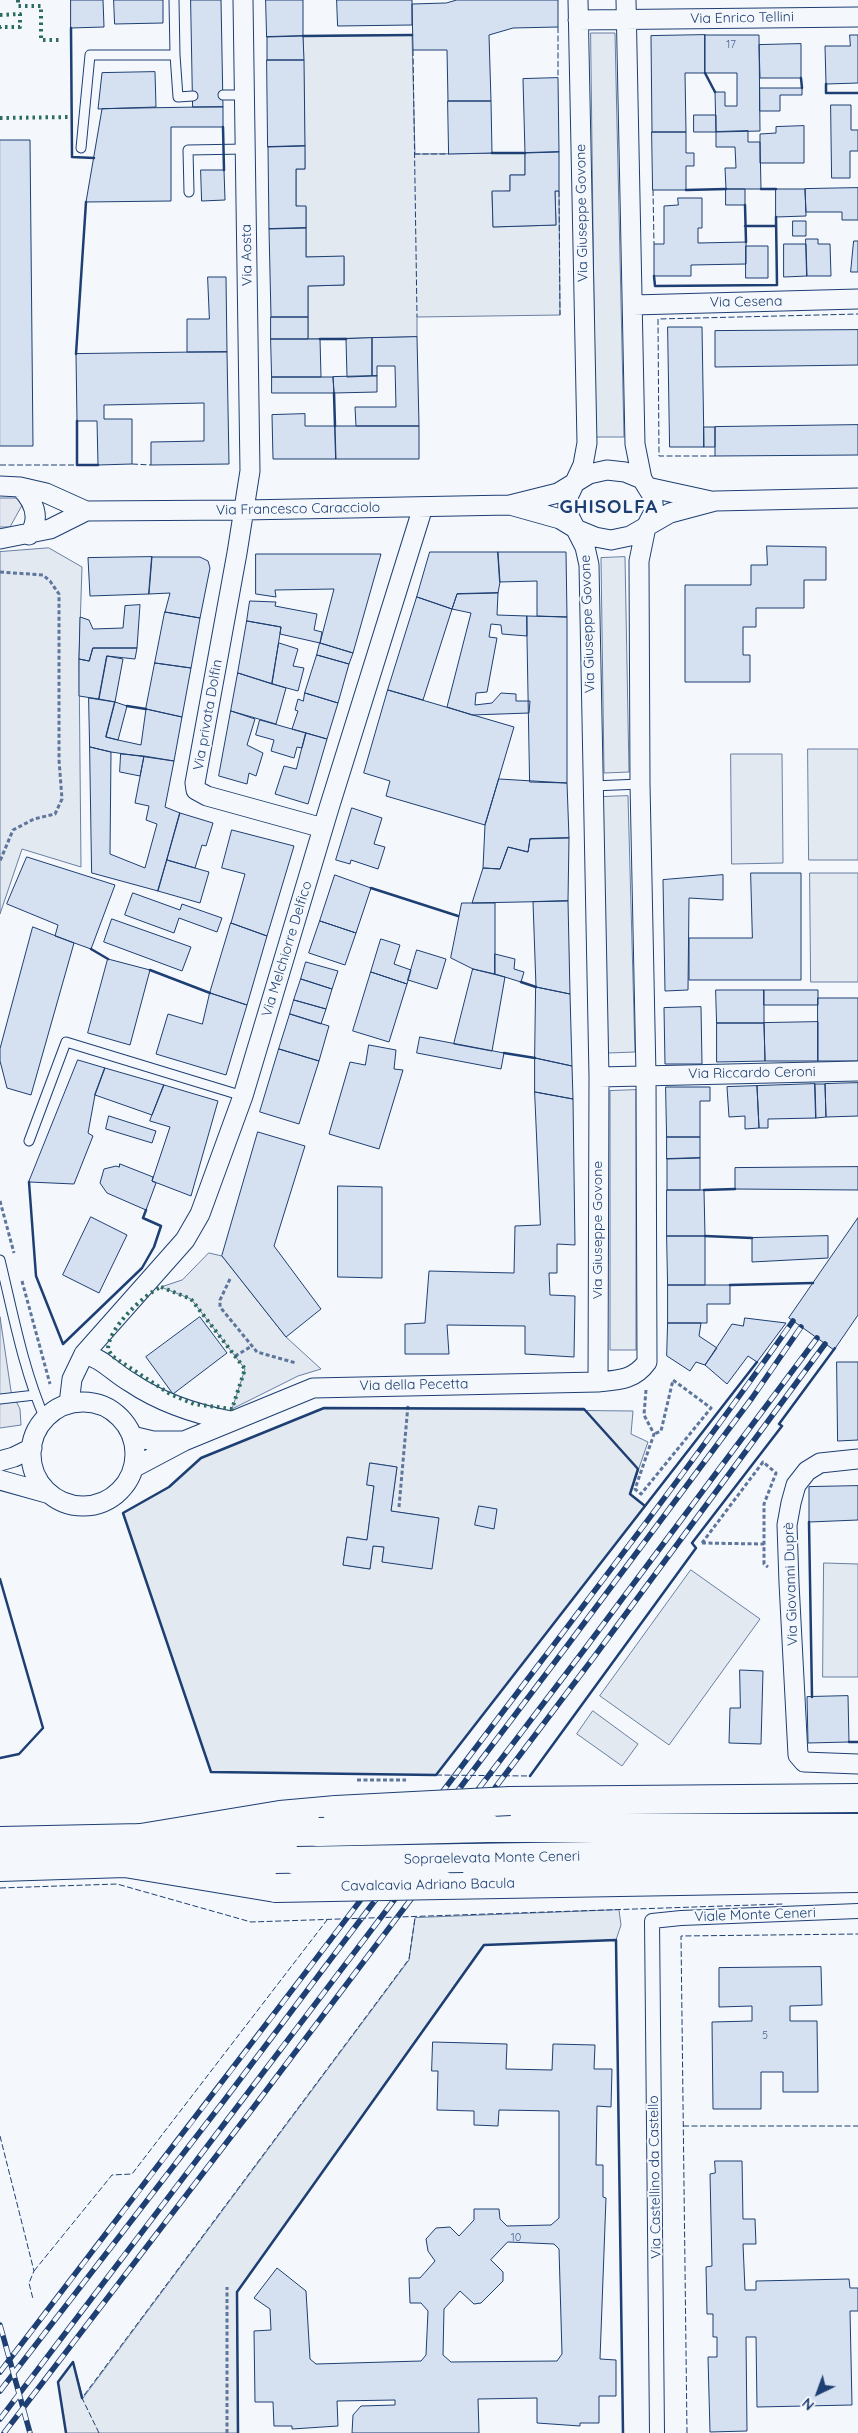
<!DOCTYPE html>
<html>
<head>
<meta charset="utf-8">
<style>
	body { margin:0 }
	#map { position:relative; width:858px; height:2433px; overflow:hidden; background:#f4f7fb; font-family:Quicksand,sans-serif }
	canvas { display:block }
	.north { position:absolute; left:793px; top:2368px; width:50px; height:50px; -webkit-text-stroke:4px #f4f7fb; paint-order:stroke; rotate:222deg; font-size:14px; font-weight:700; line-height:20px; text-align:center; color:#1d3f73 }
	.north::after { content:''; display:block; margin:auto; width:18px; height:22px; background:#1d3f73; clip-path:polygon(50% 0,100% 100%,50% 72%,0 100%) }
</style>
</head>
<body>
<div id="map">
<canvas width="858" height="2433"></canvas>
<div class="north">N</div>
</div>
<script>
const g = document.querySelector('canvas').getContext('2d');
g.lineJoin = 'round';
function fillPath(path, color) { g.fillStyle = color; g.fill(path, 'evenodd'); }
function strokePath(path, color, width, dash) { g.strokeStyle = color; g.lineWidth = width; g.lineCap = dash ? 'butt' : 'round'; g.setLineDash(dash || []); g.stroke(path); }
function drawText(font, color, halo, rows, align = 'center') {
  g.font = font + ' Quicksand,sans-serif'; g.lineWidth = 4; g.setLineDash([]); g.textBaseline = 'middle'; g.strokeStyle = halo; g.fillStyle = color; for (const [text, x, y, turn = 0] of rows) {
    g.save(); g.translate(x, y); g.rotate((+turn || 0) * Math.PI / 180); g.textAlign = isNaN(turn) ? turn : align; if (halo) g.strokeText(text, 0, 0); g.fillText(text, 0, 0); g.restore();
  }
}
const green = new Path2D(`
	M591 33H615L624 437H596Z
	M412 35 415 154 525 153V175H510V191L492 192 493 227 556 225 555 191H559L560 315 417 317V337L308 339V286L344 285V257H306V207L296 206V169H305L303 36Z
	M49 548 82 567 79 659 81 867 22 849 0 914V552Z
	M625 557 629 772 604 773 601 558Z
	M808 749H858V860H809Z
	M731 754H782L783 863 732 864Z
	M628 796 635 1052 608 1053 602 797Z
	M810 873H858V982H811Z
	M636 1090V1350H610V1091Z
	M209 1253 222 1256 286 1337 321 1369 298 1376 232 1409 245 1369 191 1299 161 1287 182 1280Z
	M324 1408 633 1411 631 1434 648 1442 630 1494 645 1506 436 1775 211 1772 123 1513 169 1487 201 1458ZM371 1463 397 1467 391 1511 439 1518 382 1562 384 1547 373 1546 370 1569 343 1565 347 1537 367 1540 374 1486 368 1485Z
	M824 1563 858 1564V1677H823Z
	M691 1570 760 1619 669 1745 600 1696Z
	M593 1711 638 1744 622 1766 577 1734Z
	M619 1910 621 1925 616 1940 483 1945 237 2292 238 2433H66L58 2382 73 2362 83 2398 409 1960 415 1918Z`);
const parking = new Path2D(`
	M0 498H26L10 527H0Z
	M0 1317 11 1391 20 1409 21 1425 0 1428Z`);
const building = new Path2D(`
	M71 0H103L104 27 71 28Z
	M114 0H163V23L115 24Z
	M191 0H221L223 107H193Z
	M266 0H303V36L267 37Z
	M337 0H412V25L338 26Z
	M457 0H558V27L513 28 489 35 491 101H448L447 50H413L412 4 446 3Z
	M705 35V73H685L686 132H652L651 36Z
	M705 35H759L760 131 716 132 715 92H725V106H737V73H705Z
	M850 35H858V83L826 84 825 46H850Z
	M303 36 304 60H267V37Z
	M801 44V78H760L759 45Z
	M267 60H304L305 146 268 147Z
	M155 72 156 107 98 109 102 73Z
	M558 78 559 152 525 153 523 79Z
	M760 88H802V95H780V111H760Z
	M448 101H491L492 153 449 154Z
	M831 105H851V130H858V151H850V178H832Z
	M223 107V127H171V201L86 202 102 109Z
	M694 115H716V132H694Z
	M804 126V163H760V134L776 133V127Z
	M748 131V142H760L761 189H726L725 168H736L735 147H716V132Z
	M652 132H686V153H694V166H686V190H653Z
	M0 140H30L33 446H0Z
	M305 146V169H296V206H306V228L269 229 268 147Z
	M559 152V191H555L556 225 493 227 492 191H510V175H525V153Z
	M201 170H224L225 200 202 201Z
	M858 188V220H842V212H806L805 189Z
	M726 189H745V205H726Z
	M776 189H805L806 216 776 217Z
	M678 198H702V228H698V243L746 242V264L691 265V276H654V244H664V206L678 205Z
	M793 221H806V236H793Z
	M306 228V257L344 256V285L308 286V317H271L269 229Z
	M806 239H818V244H830L831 276H807Z
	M854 241H858V272H851Z
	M784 244H806L807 276 784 277Z
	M746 246H768V278H746Z
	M208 277H226L227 352H187V319H209Z
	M271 317H308V339H271Z
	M668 327H702L704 447H670Z
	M858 330V365L715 367V331Z
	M417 337 419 426H356L355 407H396L395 366H377V376H372V338Z
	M372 338V376L347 377 346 339Z
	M271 339H320L321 377H272Z
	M227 352 229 464 151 465V442L204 441V403L104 405V419H132V464L98 465 97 421H77L76 354Z
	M377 376V392L334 393 333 377Z
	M272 377H333L334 393H272Z
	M305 414V426H335L336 459H273L272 415Z
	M858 425V455L715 456V427Z
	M335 426H419V459H336Z
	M704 427H715V447H704Z
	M767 546 826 547V580H804V608H756V627H743V655H750V682H685V585H751V565H767Z
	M430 552H498L500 582 498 593 457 594 452 609 417 597Z
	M498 552H566L567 617 537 616V581L500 582Z
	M256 554H381L353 653 320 643 334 589 275 590 276 597 256 594Z
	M152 557 149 594 90 596 88 558Z
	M152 557H200L208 561 210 568 200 618 165 612 170 593 149 594Z
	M498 593 497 615 527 616V636L502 634 501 625 491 624 489 637 497 638 487 692 476 693 475 705 492 703 501 693 516 694V701H530L529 713 472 715 447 707 471 613 452 609 457 594Z
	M417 597 452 609 423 700 388 690Z
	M250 601 276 602 275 606 317 614 314 630 322 632 320 643 280 634 281 627 247 621Z
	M140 605 137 648H93L89 661 79 659 80 617 89 620 93 629 123 628 125 606Z
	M165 612 200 618 191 668 155 663Z
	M527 616 567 617V783L530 782Z
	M247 621 281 627 272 684 238 673Z
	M279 643 298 649 293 666 304 668 298 691 272 684Z
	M320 643 353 653 349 664 317 655Z
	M93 648H137L135 659 107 656 99 699 79 696V659L89 661Z
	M317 655 349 664 338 703 305 693Z
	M107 656 123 659 115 702 99 699Z
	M155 663 191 668 182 717 146 709Z
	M238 673 286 688 276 724 231 711Z
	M388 690 514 727 485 825 386 796 390 781 364 773Z
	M305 693 338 703 327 739 292 729 298 711 295 710 298 699 303 701Z
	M89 698 115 702 106 737 118 740 141 745 146 709 182 717 174 761 111 752 90 747Z
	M115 702 127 706 118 740 106 737Z
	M231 711 255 719 247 745 263 753 256 776 249 773 247 784 219 776Z
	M260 720 306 733 302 748 297 747 294 758 271 751 274 740 256 735Z
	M306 733 327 739 308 804 275 794 284 766 296 769Z
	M90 747 111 752 110 854 145 868 157 824 146 820 149 806 135 803 144 756 174 761 165 807 180 813 158 891 92 873Z
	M121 754 144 756 140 776 120 772Z
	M499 779 567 783 569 838 530 839 528 852 508 847 500 869 483 868 485 825Z
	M352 808 382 818 374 844 385 847 378 869 351 860 350 864 336 860Z
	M180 813 213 823 206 846 202 845 195 868 167 860Z
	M232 830 294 846 267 936 231 923 245 874 222 868Z
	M569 838 568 901 472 903 483 868 500 869 508 847 528 852 530 839Z
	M27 857 115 885 91 949 55 936 58 925 7 904Z
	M167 860 209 872 200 903 158 891Z
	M751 873H801V980H689V938H752Z
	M335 875 371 888 356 933 320 921Z
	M723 875V900L689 898 688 990 665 991 663 880Z
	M133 893 180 910 182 904 222 918 217 932 179 918 174 933 125 915Z
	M568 901 570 994 536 987 533 902Z
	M462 903H495V974L473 969 451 958Z
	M112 919 191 947 182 971 104 942Z
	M320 921 356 933 345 965 309 953Z
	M231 923 267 936 247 1005 210 993Z
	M33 927 74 943 31 1095 7 1088 0 1061V1049Z
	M381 939 400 945 394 964 411 970 407 984 371 972Z
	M417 950 446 959 437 989 408 980Z
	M495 954 515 959 514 969 524 972 521 982 495 974Z
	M108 959 150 970 130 1045 88 1033Z
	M306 962 338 971 332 989 301 979Z
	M473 969 505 977 492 1051 454 1044Z
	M371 972 407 984 389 1042 353 1031Z
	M301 979 332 989 326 1009 294 1000Z
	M536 987 570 994 572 1066 535 1058Z
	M716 990H764V1023H717Z
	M764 990H818V1005H764Z
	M210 993 247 1005 226 1075 156 1054 168 1014 202 1024Z
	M818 998H858V1061H818Z
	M294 1000 326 1009 321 1024 290 1014Z
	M701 1007 702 1064H665L664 1008Z
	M290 1014 329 1026 319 1061 279 1049Z
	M818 1022V1061H765L764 1023Z
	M717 1023H764L765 1061 717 1062Z
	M420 1037 504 1053 501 1069 417 1053Z
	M369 1045 396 1050 394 1069 403 1070 379 1149 329 1134 350 1062 365 1065Z
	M279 1049 319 1061 299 1124 260 1112Z
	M535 1058 572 1066 573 1099 535 1092Z
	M78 1060 105 1068 95 1095 88 1133 93 1136 74 1184 29 1182Z
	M105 1068 164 1085 152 1115 95 1095Z
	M858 1083V1116L826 1117 825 1084Z
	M815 1084 816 1118 768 1119V1128H759L757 1086Z
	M815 1084H825L826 1117 816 1118Z
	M164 1085 218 1101 191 1196 152 1181 170 1127 150 1121Z
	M757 1086 759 1128 745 1129V1116L729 1117 727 1087Z
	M666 1087H710V1101H700V1137H667Z
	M535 1092 573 1099 575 1245 557 1244V1273H549L550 1295 575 1296 574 1357 525 1354V1326L447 1325 449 1354H405V1324L425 1323 429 1271 514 1273 515 1226 540 1225Z
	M109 1116 156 1131 152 1143 106 1129Z
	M258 1132 305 1146 274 1246 321 1309 286 1337 222 1256Z
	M667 1137H700V1158L667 1159Z
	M700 1158V1190H667V1159Z
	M120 1164 153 1177 152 1181 156 1183 146 1210 107 1193 100 1183 104 1169 116 1166 119 1167Z
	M858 1167V1190L735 1189V1168Z
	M338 1186 382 1187V1278L338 1277Z
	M667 1190H704L705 1236H667Z
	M91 1217 127 1235 99 1293 63 1275Z
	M858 1218V1315L834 1350 789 1318Z
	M667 1236H705V1285H668Z
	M828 1236V1258L752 1262V1238Z
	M668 1285H730V1304H707V1323H668Z
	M200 1317 227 1353 173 1394 146 1357Z
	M745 1318 786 1323 757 1362 748 1356 727 1384 705 1365 732 1324 743 1326Z
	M668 1323H701L699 1336 717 1348 705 1365 696 1362 690 1371 667 1356Z
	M837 1362H858V1440L838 1441Z
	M370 1463 397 1467 391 1511 439 1518 432 1569 382 1562 384 1547 373 1546 370 1569 343 1565 347 1537 367 1540 374 1486 367 1485Z
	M858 1486V1520L809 1522V1487Z
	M479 1506 497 1509 494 1529 475 1525Z
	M740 1670 763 1671 761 1744 729 1743 730 1708H740Z
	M848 1696 849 1742 808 1743 807 1697Z
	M821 1967 822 2005 790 2006V2021H817L818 2092H783V2072H761V2109H713L712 2022 752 2021V2006L719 2007V1968Z
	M433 2042 507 2044 506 2069 552 2070 553 2044 595 2045 594 2069H612L611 2107 597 2106 596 2165H603V2197L606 2198 600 2359 616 2360V2396H599V2423H580V2426L537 2423V2398L478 2399 479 2433H352L353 2415 361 2406 395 2405V2400L337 2401 338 2426 292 2429V2426H274L273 2402H255L254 2331 271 2330 270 2309 254 2298 277 2268 306 2291 310 2359 316 2364 421 2361 426 2355 428 2311 421 2303H410L409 2278H420L435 2261 428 2251 426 2239 436 2228 450 2227 459 2236 474 2220V2209H499L500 2219 507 2226 551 2225 559 2218V2111L499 2110 498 2126 474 2125V2111L437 2110 438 2071H432ZM508 2242 554 2244 559 2249 562 2354 557 2361 451 2362 443 2355 444 2309 460 2291 474 2304 481 2303 503 2281V2272L491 2260Z
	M715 2161H742L743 2219H755L756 2244H743L745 2290H756V2281L849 2279 850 2288H858V2311H850L852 2405 757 2407 756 2337H746L747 2431 710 2432 708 2357H717V2337H713V2314H707L706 2267 712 2266 710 2174 715 2173Z`);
const path = new Path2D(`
	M0 572 43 575 50 581 59 594V760L62 799 55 814 34 819 13 830 0 861
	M0 1201 14 1253
	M230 1279 220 1300V1307L257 1352 296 1363
	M22 1281 50 1384
	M235 1356 252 1346
	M646 1390 644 1415 654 1434 635 1489 641 1494 711 1408 673 1380 661 1431 654 1434
	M399 1507 408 1405
	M702 1543 763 1462 776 1473 764 1504V1564L768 1567
	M702 1543 764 1544
	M227 2433V2287`);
const service = new Path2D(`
	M174 0 175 55
	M223 95H244
	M81 148 90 55H175L178 97 193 96
	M189 192 188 150 245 149
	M593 786 640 784
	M29 1141 66 1042 243 1096
	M0 1260C13 1313 23 1369 45 1419
	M0 1399 35 1395`);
const pedestrian = new Path2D(`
	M657 2433 652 1921 681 1918 858 1911`);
const minor = new Path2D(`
	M243 0 250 471 237 553 195 783 196 790 207 796 323 828
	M578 0 587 443 583 465 568 497V514L585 547 589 565 599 1077 598 1382
	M578 20 858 17
	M633 305 858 299
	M0 486 20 487 46 493 86 511 244 510 510 505 558 493 589 474 607 470 625 472 642 479
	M20 487C33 500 42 517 29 535
	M647 487 711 501
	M510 505 560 519 578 530 595 537 611 540 630 536 670 513 715 501 858 498
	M0 539 50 529 86 511
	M599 1077 858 1071
	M84 1354C102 1358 114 1373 130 1382 161 1403 195 1414 231 1421
	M31 1454a52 52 0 1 1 104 0a52 52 0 1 1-104 0Z
	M69 1404 72 1379 84 1354 185 1240 200 1214 243 1096 329 808 423 507
	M132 1436 153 1441H183
	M858 1459 820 1463 807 1471 796 1485 791 1503 787 1525 789 1583 798 1755 804 1762 858 1764
	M0 1461 14 1457 32 1448
	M133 1468 184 1441 313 1388 598 1382C619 1380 634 1380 647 1362L646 1075 640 784 639 561 646 527 654 512 652 495 642 479 635 444 626 0
	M0 1480 50 1494`);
const primary = new Path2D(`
	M510 1801 858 1798
	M0 1841 141 1838 280 1815 336 1810
	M0 1867 125 1863 276 1888
	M442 1885 858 1878`);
const trunk = new Path2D(`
	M488 1828H858
	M141 1838 215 1840 319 1832
	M463 1858 858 1852
	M125 1863 297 1861`);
const rail = new Path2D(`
	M0 2325 30 2433
	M0 2372C169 2152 338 1931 505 1709 602 1581 700 1453 793 1321
	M0 2391 223 2102 570 1642 752 1398 801 1327
	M0 2419 584 1650 817 1338
	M4 2433 253 2108 594 1657 825 1344`);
const pathBridge = new Path2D(`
	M357 1780H406`);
const primaryBridge = new Path2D(`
	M336 1810 510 1801
	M276 1888 442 1885`);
const trunkBridge = new Path2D(`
	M319 1832 488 1828
	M297 1861 463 1858`);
const hedge = new Path2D(`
	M18 0V6H41V40H62
	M0 15 20 14V27H0V31
	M0 118 72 117
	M161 1287 191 1299 245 1369 232 1409 194 1404 170 1394 112 1356 108 1349C108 1329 143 1295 161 1287Z`);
const fence = new Path2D(`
	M558 27V78
	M413 50 417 317
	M414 154H449
	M653 190 654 244
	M559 191 560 315
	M715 456H659L658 319 858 314
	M132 464 151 465
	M0 465H77
	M436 1775 530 1776
	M0 1888 117 1884 251 1922 783 1904
	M683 2126H858
	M0 2136 34 2271 29 2283 33 2299
	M34 2271 112 2175 132 2174 327 1920
	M99 2433 82 2398 409 1959 415 1918
	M238 2433 237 2292 484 1945 616 1940 623 2433
	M687 2433 681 1936 858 1934`);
const wall = new Path2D(`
	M71 28 72 157 94 158
	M303 36 412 35
	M705 73 715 92
	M801 78 802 88
	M826 84V93H858
	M223 127 224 170
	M492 153H525
	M761 189H776
	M686 190 726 189
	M745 205 746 242
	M745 226H776
	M654 276 655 286 777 285 776 217
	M320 339H346
	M76 354 86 202
	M334 393 335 426
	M77 421V465H98
	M127 706 146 709
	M371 888 458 916
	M91 949 108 959
	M150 970 210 993
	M521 982 536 987
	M504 1053 535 1058
	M29 1182 36 1276 63 1344 142 1268 154 1247 161 1226 143 1218 146 1210
	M704 1190 735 1189
	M705 1236 752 1238
	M730 1285 813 1283
	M324 1408 584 1409 638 1469 630 1494 645 1506 436 1775 211 1772 123 1513 169 1487 201 1458Z
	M645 1506 757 1362
	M809 1522 812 1697
	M0 1579 43 1728 19 1754 0 1758
	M849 1742H858
	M530 1776 696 1548 692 1543 782 1426 779 1424 835 1348
	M66 2433 58 2382 73 2362 82 2398
	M238 2433 237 2292 484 1945 616 1940 623 2433`);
const numberNames = [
	["17",731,45],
	["5",765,2036],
	["10",516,2238]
];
const streetNames = [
	["Via Enrico Tellini",742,18,-1],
	["Via Giuseppe Govone",582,213,-91],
	["Via Aosta",247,255,-91],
	["Via Cesena",746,302,-1],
	["Via Francesco Caracciolo",298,509,-1],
	["Via Giuseppe Govone",588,624,-92],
	["Via privata Dolfin",208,715,-80],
	["Via Melchiorre Delfico",287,949,-73],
	["Via Riccardo Ceroni",752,1073,-1],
	["Via Giuseppe Govone",598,1230,-90],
	["Via della Pecetta",414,1385,-1],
	["Via Giovanni Duprè",791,1584,-92],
	["Sopraelevata Monte Ceneri",492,1858,-1],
	["Cavalcavia Adriano Bacula",428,1885,-1],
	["Viale Monte Ceneri",755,1915,-2],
	["Via Castellino da Castello",655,2177,-91]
];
const districtNames = [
	["GHISOLFA",609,507]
];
fillPath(green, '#e3e9f0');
strokePath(green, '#687fa3', 1);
fillPath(parking, '#e3e8f0');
strokePath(parking, '#687fa3', 1);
fillPath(building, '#d5e0f0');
strokePath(building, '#1d3f73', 1);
strokePath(service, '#1d3f73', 11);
strokePath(pedestrian, '#1d3f73', 16);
strokePath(minor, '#1d3f73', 21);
strokePath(primary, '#1d3f73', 30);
strokePath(trunk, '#1d3f73', 30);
strokePath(path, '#5e769c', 3, [4, 2.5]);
strokePath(service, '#f4f7fb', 9);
strokePath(pedestrian, '#f4f7fb', 14);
strokePath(minor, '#f4f7fb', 19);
strokePath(primary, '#f4f7fb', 28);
strokePath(trunk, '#f4f7fb', 28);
strokePath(rail, '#1d3f73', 5.5);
strokePath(rail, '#f4f7fb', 4, [11]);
strokePath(primaryBridge, '#1d3f73', 30, []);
strokePath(trunkBridge, '#1d3f73', 30, []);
strokePath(pathBridge, '#5e769c', 3, [4, 2.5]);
strokePath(primaryBridge, '#f4f7fb', 28);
strokePath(trunkBridge, '#f4f7fb', 28);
strokePath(hedge, '#2c6c60', 4, [2.5, 4]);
strokePath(fence, '#1d3f73', 1, [6, 2.5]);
strokePath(wall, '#1d3f73', 2.5);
drawText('11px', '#4b6792', null, numberNames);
drawText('14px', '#1d3f73', '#f4f7fb', streetNames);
g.letterSpacing = '1px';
drawText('bold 19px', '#1d3f73', '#f4f7fb', districtNames);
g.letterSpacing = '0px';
</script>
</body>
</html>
